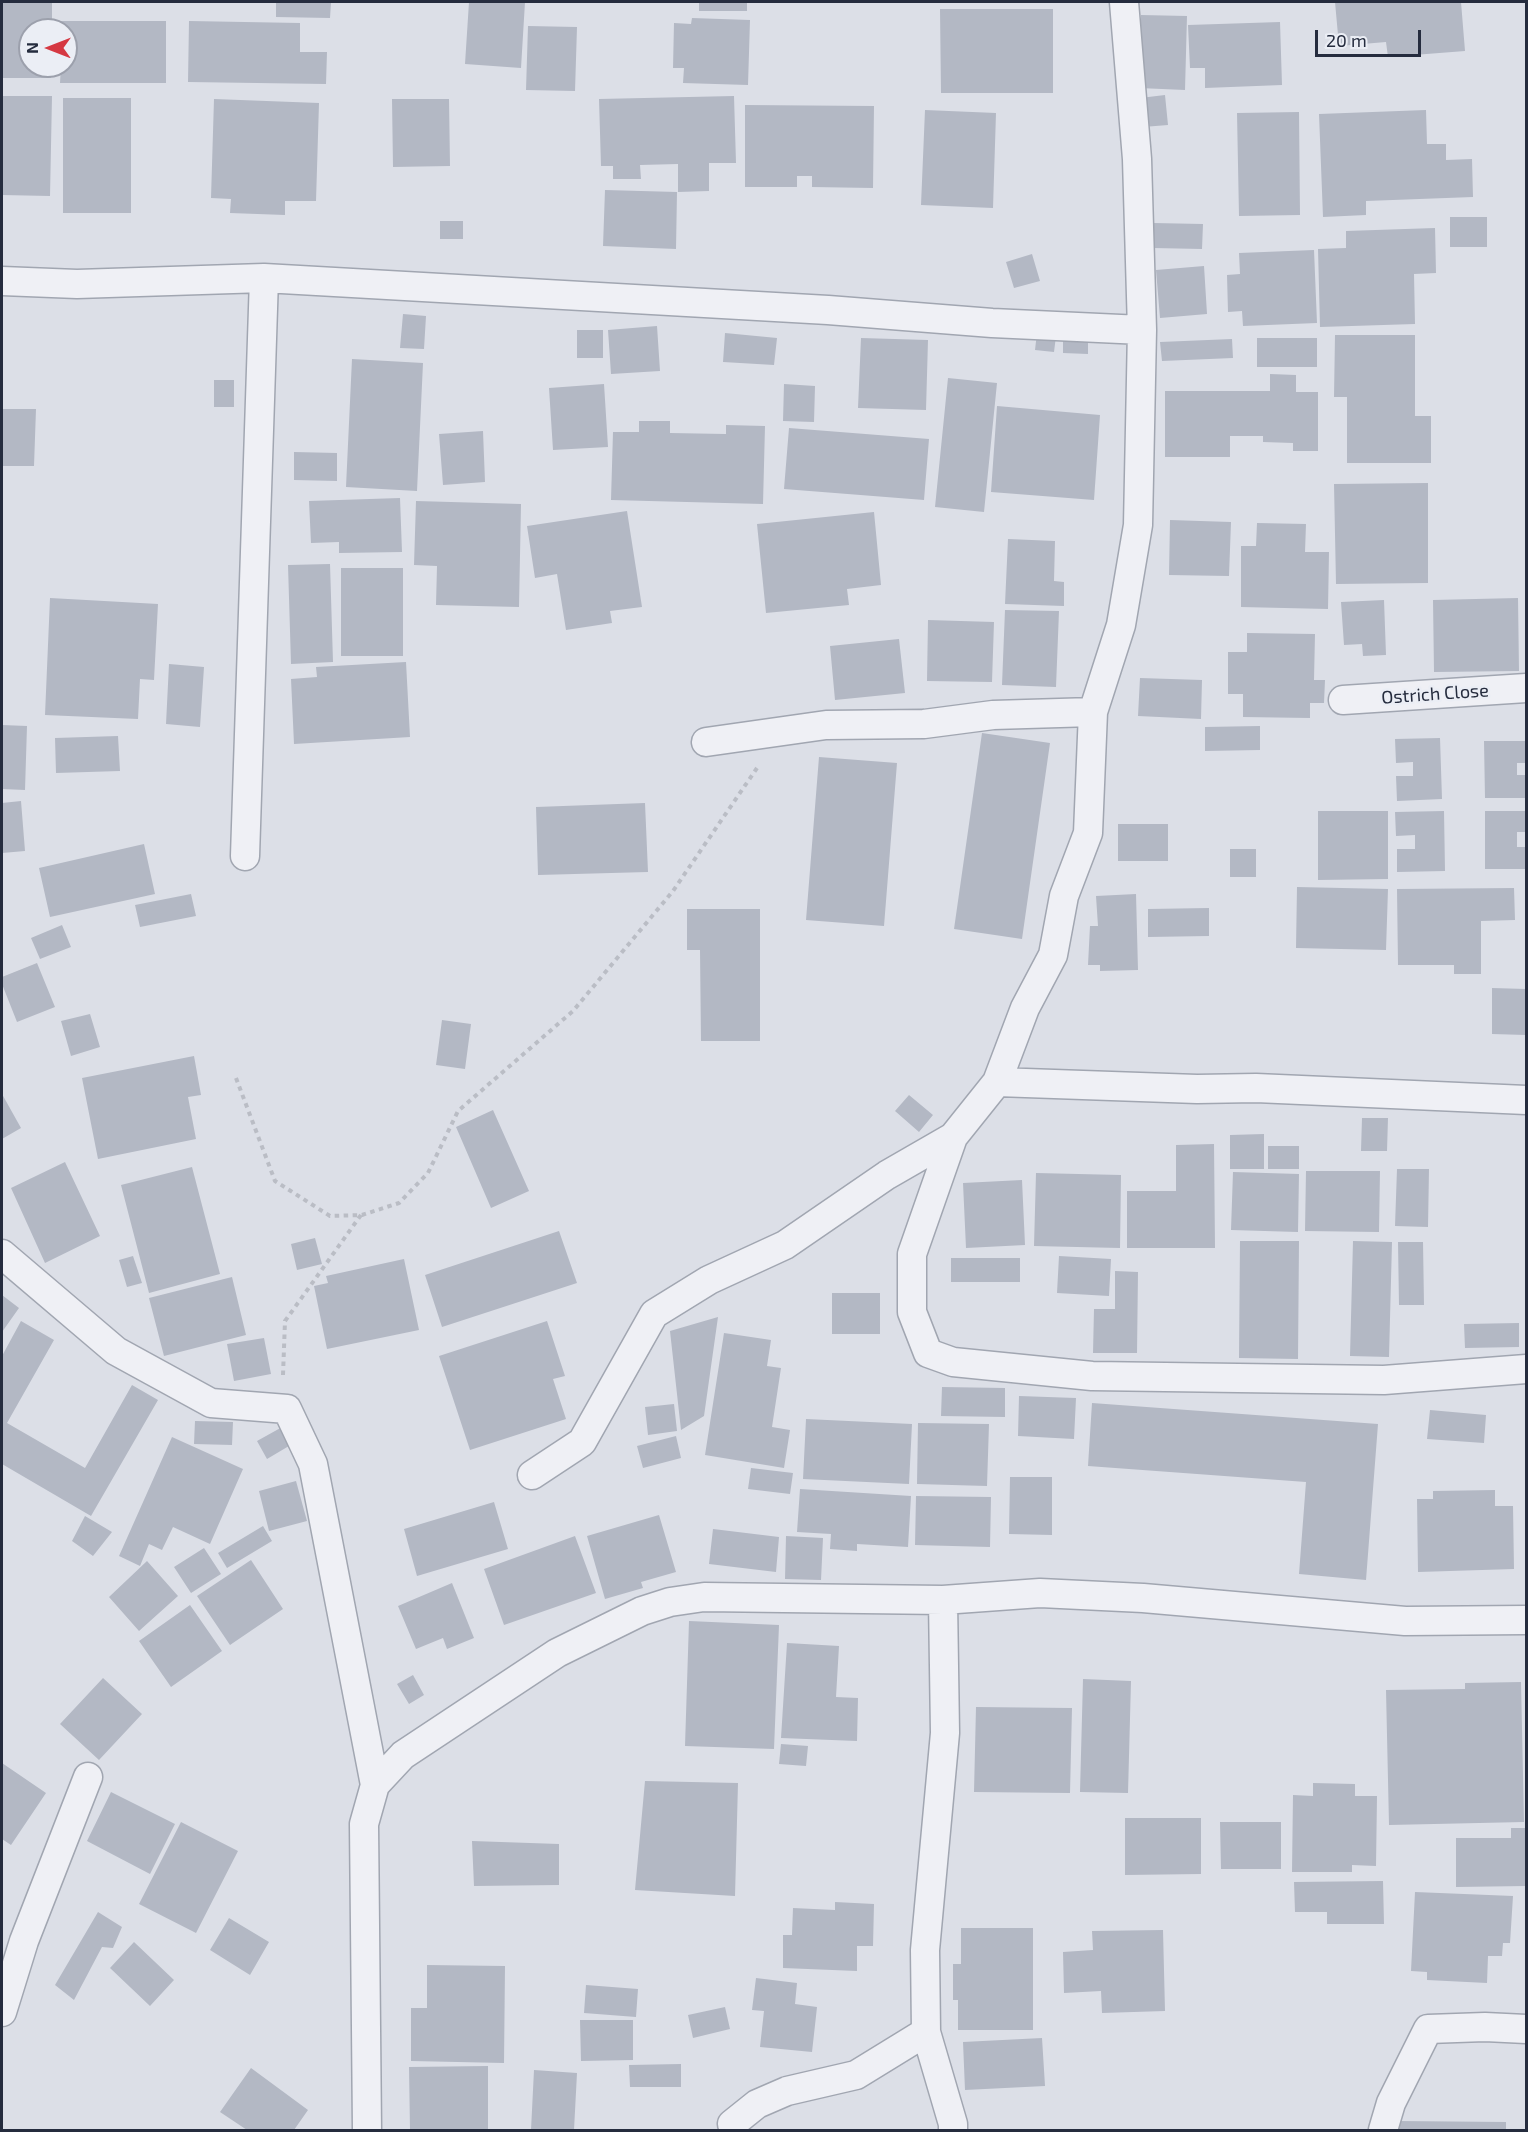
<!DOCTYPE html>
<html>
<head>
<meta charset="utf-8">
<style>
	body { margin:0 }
	#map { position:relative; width:1528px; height:2132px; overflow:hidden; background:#dcdfe7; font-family:"Exo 2",sans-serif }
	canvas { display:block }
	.frame { position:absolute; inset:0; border:3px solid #252c3e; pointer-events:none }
	.north { position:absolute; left:18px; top:18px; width:60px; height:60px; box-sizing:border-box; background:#ebeef5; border:2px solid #9ca0ac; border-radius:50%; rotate:270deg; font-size:16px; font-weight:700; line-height:24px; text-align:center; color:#252c3e }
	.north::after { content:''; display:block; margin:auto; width:21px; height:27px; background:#d53842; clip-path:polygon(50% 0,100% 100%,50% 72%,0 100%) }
	.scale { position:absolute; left:1315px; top:30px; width:106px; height:27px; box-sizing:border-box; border:3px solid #252c3e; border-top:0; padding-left:8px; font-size:18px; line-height:21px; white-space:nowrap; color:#252c3e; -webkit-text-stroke:4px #ebeef5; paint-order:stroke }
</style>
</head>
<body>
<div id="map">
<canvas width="1528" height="2132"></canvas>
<div class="frame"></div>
<div class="north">N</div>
<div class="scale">20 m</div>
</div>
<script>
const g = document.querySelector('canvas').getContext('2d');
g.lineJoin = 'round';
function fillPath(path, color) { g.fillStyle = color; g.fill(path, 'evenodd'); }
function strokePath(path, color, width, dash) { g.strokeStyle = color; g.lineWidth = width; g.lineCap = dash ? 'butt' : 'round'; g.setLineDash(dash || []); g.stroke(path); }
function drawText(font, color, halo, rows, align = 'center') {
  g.font = font + ' "Exo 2",sans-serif'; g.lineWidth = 5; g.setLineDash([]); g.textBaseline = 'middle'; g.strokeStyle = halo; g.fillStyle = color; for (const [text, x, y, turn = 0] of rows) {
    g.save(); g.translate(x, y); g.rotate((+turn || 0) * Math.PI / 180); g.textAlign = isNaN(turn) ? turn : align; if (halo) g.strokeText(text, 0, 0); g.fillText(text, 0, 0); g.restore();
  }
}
const building = new Path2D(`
	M2 2H52V30H30V66H51V78H2Z
	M276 2H331L330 18 276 17Z
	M469 2H525L521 68 465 64Z
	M699 2H747V11H699Z
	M1335 2H1461L1465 51 1388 57 1386 42 1339 46Z
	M940 9H1053V93H941Z
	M1141 15 1187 16 1185 90 1139 88Z
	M692 18 750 20 748 85 683 83 684 68H673L674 23 691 24Z
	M61 21H166V83H60L61 66H66V30H61Z
	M189 21 300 23V52H327L326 84 188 82Z
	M1280 22 1282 85 1205 88V68H1190L1188 25Z
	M528 26 577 27 575 91 526 90Z
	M1165 95 1168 125 1143 127 1140 98Z
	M2 96H52L50 196 2 195Z
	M734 96 736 163H709V191L678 192V164L640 165 641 179H613V166H601L599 99Z
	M63 98H131V213H63Z
	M214 99 319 103 316 201H285V215L230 213 231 199 211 198Z
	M392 99H449L450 166 393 167Z
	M745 105 874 106 873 188 812 187V176H797V187H745Z
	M925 110 996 113 993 208 921 205Z
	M1426 110 1427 144H1446V160L1472 159 1473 197 1366 201V215L1323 217 1319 114Z
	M1299 112 1300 215 1239 216 1237 113Z
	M605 190 677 192 676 249 603 246Z
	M1450 217H1487V247H1450Z
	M440 221H463V239H440Z
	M1153 223 1203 224 1202 249 1153 248Z
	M1435 228 1436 273 1414 274 1415 324 1320 327 1318 249 1346 248V231Z
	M1314 250 1317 323 1243 326 1242 311 1228 312 1227 275 1240 274 1239 253Z
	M1032 254 1040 281 1014 288 1006 262Z
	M1204 266 1207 314 1160 318 1156 270Z
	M403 314 426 316 424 349 400 348Z
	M657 326 660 371 611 374 608 330Z
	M1063 328 1088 329V354L1063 353Z
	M577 330H603V358H577Z
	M725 333 777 338 774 365 723 362Z
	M1037 333 1056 336 1054 352 1035 350Z
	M1335 335H1415V416H1431V463H1347V397H1334Z
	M861 338 928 340 926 410 858 408Z
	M1257 338H1317V367H1257Z
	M1232 339 1233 358 1162 361 1160 342Z
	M352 359 423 363 417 491 346 487Z
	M1270 374 1296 375V392H1318V451H1293V443L1263 442V436H1230V457H1165V391H1270Z
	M948 378 997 383 984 512 935 507Z
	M214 380H234V407H214Z
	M604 384 608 447 553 450 549 388Z
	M784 384 815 386 814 422 783 421Z
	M997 406 1100 415 1094 500 991 492Z
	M2 409H36L34 466H2Z
	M639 421H670V433L726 434V425L765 426 763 504 611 500 613 432H639Z
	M789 428 929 439 924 500 784 489Z
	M483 431 485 482 443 485 439 434Z
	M294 452 337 453V481L294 480Z
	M1428 483V583L1336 584 1334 484Z
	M400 498 402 552 339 553V542L311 543 309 501Z
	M416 501 521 504 519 607 436 605 437 566 414 565Z
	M627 511 642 607 610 611 612 623 566 630 557 574 535 578 527 526Z
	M874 512 881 585 847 589 849 605 766 613 757 524Z
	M1170 520 1231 522 1229 576 1169 575Z
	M1257 523 1306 524 1305 552H1329L1328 609 1241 607V546H1256Z
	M1008 539 1055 541 1054 581 1064 582V606L1005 604Z
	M330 564 333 662 291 664 288 565Z
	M341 568H403V656H341Z
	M50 598 158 604 154 680 140 679 138 719 45 715Z
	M1518 598 1519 671 1434 672 1433 600Z
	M1384 600 1386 655 1363 656 1362 644 1344 645 1341 602Z
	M1005 610 1059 611 1056 687 1002 685Z
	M928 620 994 622 992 682 927 681Z
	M1247 633 1315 634 1314 680H1325L1324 703H1310V718L1243 717V694H1228V652H1247Z
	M899 639 905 693 835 700 830 646Z
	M406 662 410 737 294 744 291 679 317 677 316 667Z
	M169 664 204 667 200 727 166 724Z
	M1140 678 1202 680 1201 719 1138 716Z
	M2 725 27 726 25 790 2 789Z
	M1260 726V750L1205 751V727Z
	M982 733 1050 743 1022 939 954 929Z
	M118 736 120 771 56 773 55 738Z
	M1440 738 1442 799 1397 801 1396 776H1413V762L1396 763 1395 739Z
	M1484 741H1526V763H1517V775H1526V798H1485Z
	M819 757 897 763 884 926 806 920Z
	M21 801 25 851 2 853V803Z
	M645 803 648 872 538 875 536 807Z
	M1318 811H1388V879L1318 880Z
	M1444 811 1445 871 1397 872V849H1415V835L1396 836 1395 812Z
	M1485 811H1526V832H1517V847H1526V869H1485Z
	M1118 824H1168V861H1118Z
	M144 844 155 894 50 917 39 868Z
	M1230 849H1256V877H1230Z
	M1297 887 1388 889 1386 950 1296 948Z
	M1514 888 1515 920 1481 921V974H1454V965H1398L1397 889Z
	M191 894 196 916 140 927 135 905Z
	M1136 894 1138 970 1100 971V965H1088L1090 926H1098L1096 896Z
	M1209 908V936L1148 937V909Z
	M687 909H760V1041H701L700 950H687Z
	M62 925 71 947 40 959 31 938Z
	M37 963 55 1007 17 1022 2 984V977Z
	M1492 988 1526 989V1035L1492 1034Z
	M90 1014 100 1047 71 1056 61 1021Z
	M442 1020 471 1024 465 1069 436 1065Z
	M194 1056 201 1095 188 1097 196 1139 98 1159 82 1078Z
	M2 1094 21 1128 2 1139Z
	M909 1095 933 1115 919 1132 895 1111Z
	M493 1110 529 1191 491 1208 456 1127Z
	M1362 1118H1388L1387 1151H1361Z
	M1264 1134V1169H1230V1135Z
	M1214 1144 1215 1248H1127V1191H1176V1145Z
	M1268 1146H1299V1169H1268Z
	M65 1162 100 1236 45 1263 11 1188Z
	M192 1167 220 1274 149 1293 121 1185Z
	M1397 1169H1429L1428 1227 1395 1226Z
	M1306 1171H1380L1379 1232 1305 1231Z
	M1233 1172 1299 1174 1298 1232 1231 1230Z
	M1036 1173 1121 1175 1120 1248 1034 1246Z
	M1022 1180 1025 1245 966 1248 963 1183Z
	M559 1231 577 1283 442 1327 425 1275Z
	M315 1238 322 1264 297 1270 291 1244Z
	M1240 1241H1299L1298 1359 1239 1358Z
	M1353 1241 1392 1242 1389 1357 1350 1356Z
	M1398 1242H1423L1424 1305H1399Z
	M133 1256 142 1283 127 1287 119 1260Z
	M1059 1256 1111 1259 1109 1296 1057 1293Z
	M951 1258H1020V1282H951Z
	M404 1259 419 1330 327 1349 314 1286 328 1283 326 1276Z
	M1115 1271 1138 1272 1137 1353H1093L1094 1309H1115Z
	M232 1277 246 1335 164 1356 149 1298Z
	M832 1293H880V1334H832Z
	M2 1295 19 1308 2 1332Z
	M718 1317 704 1416 681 1430 670 1331Z
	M21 1321 54 1340 7 1423 85 1468 132 1385 158 1400 91 1516 2 1464V1356Z
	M547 1321 565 1376 553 1379 566 1419 470 1450 439 1356Z
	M1519 1323V1347L1465 1348 1464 1324Z
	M724 1333 771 1340 767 1366 781 1368 772 1427 790 1430 784 1468 705 1455Z
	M264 1338 271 1374 234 1381 227 1344Z
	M942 1387 1005 1388V1417L941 1416Z
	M1019 1396 1076 1398 1074 1439 1018 1436Z
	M1092 1403 1378 1424 1366 1580 1299 1574 1306 1482 1088 1466Z
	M674 1404 677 1431 648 1435 645 1407Z
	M1430 1410 1486 1415 1484 1443 1427 1439Z
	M806 1419 912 1424 909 1484 803 1479Z
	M195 1421 233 1422 232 1445 194 1444Z
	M918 1423 989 1424 987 1486 917 1484Z
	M284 1426 294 1443 267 1459 257 1441Z
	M676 1436 681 1458 643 1468 637 1446Z
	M172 1437 243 1469 210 1544 173 1527 162 1550 149 1544 140 1566 119 1556Z
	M751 1468 793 1473 790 1494 748 1489Z
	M1010 1477H1052V1535L1009 1534Z
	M296 1481 307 1521 269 1531 259 1491Z
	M800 1489 911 1496 908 1547 857 1544V1551L830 1549 831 1534 797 1532Z
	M1495 1490V1506H1513L1514 1569 1418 1572 1417 1499H1433V1491Z
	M916 1496 991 1497 990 1547 915 1545Z
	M494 1502 508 1549 417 1576 404 1529Z
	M659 1515 676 1572 641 1582 643 1588 605 1599 587 1536Z
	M85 1516 112 1532 93 1556 72 1541Z
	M263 1526 272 1541 227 1568 218 1553Z
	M713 1529 779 1537 776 1572 709 1564Z
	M575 1536 596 1593 504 1625 484 1569Z
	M786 1536 823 1538 821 1580 785 1579Z
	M204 1548 221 1574 191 1593 174 1567Z
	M251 1560 283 1609 230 1645 197 1596Z
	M147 1561 178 1596 139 1631 109 1597Z
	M452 1583 474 1638 447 1649 443 1638 416 1649 398 1606Z
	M190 1605 222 1651 171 1687 139 1641Z
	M689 1621 779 1625 774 1749 685 1746Z
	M787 1643 839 1646 836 1697 858 1698 857 1741 781 1738Z
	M413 1675 424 1695 409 1704 397 1684Z
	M103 1678 142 1714 99 1760 60 1724Z
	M1083 1679 1131 1681 1128 1793 1080 1792Z
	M1521 1682 1524 1822 1389 1825 1386 1690 1465 1689V1683Z
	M976 1707 1072 1708 1070 1793 974 1792Z
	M781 1744 808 1746 806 1766 779 1764Z
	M2 1763 46 1793 11 1845 2 1839Z
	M645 1781 738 1783 735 1896 635 1890Z
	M1313 1783 1355 1784V1796H1377L1376 1866 1352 1865V1872H1292L1293 1795 1313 1796Z
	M111 1792 175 1824 150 1874 87 1841Z
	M1125 1818H1201V1874L1125 1875Z
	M181 1822 238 1851 196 1933 139 1904Z
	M1220 1822H1281V1869H1221Z
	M1511 1828H1526V1886L1456 1887V1838H1511Z
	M472 1841 559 1844V1885L474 1886Z
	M1383 1881 1384 1924H1327V1912H1295L1294 1882Z
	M1415 1892 1513 1896 1510 1943H1503L1502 1956H1488L1487 1983 1427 1980V1972L1411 1971Z
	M835 1902 874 1904 873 1946H857V1971L783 1968V1935H792L793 1908 835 1910Z
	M98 1912 122 1927 113 1948 102 1947 74 2000 55 1985Z
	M229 1918 269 1942 250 1975 210 1950Z
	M961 1928H1033V2030H958V2000H953V1964H961Z
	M1163 1930 1165 2011 1102 2013 1101 1991 1064 1993 1063 1952 1093 1950 1092 1931Z
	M134 1942 174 1980 150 2006 110 1968Z
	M427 1965 505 1966 504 2063 411 2061V2008H427Z
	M756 1978 797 1983 795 2004 817 2007 812 2052 760 2047 764 2011 752 2010Z
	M586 1985 638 1989 636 2017 584 2013Z
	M725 2007 730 2029 693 2038 688 2015Z
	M580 2020H633V2060L581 2061Z
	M1042 2038 1045 2086 965 2090 963 2042Z
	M681 2064V2087H630L629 2065Z
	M488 2066V2130H410L409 2067Z
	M251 2068 308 2110 294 2130H247L220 2112Z
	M534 2070 577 2073 574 2130H531Z
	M1397 2121 1506 2122V2130H1397Z`);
const path = new Path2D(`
	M236 1078 275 1181 330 1216 362 1215 399 1203 428 1173 458 1111 573 1011 673 891 757 768
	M283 1375 285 1321 361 1215`);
const street = new Path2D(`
	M1124 2 1137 159 1142 330 1138 525 1121 625 1093 712 1088 833 1064 896 1053 955 1025 1008 997 1082 953 1137 912 1254V1312L928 1353 953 1362 1092 1376 1384 1380 1526 1369
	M2 281 77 284 264 278 828 310 992 323 1142 330
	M1343 700 1526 688
	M706 742 826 725 924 724 993 715 1093 712
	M245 856 264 278
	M997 1082 1197 1089 1256 1088 1526 1100
	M2 1254 116 1351 211 1403 287 1409 313 1464 375 1785
	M532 1475 582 1442 654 1314 709 1280 785 1245 887 1175 953 1137
	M943 1600 945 1733 925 1950 926 2032 953 2124V2130
	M2 2012 24 1941 88 1777
	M732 2124 757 2104 787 2091 856 2075 926 2032
	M367 2130 364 1824 375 1785 403 1755 557 1653 642 1611 670 1602 704 1597 943 1600 1040 1593 1143 1598 1405 1621 1526 1620
	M1383 2130 1391 2103 1428 2029 1485 2027 1526 2029`);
const streetNames = [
	["Ostrich Close",1435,694,-4]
];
fillPath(building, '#b3b8c4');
strokePath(street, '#a1a6b1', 31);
strokePath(path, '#babdc5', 4, [4.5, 4.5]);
strokePath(street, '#eff0f5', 28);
drawText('18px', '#252c3e', '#ebeef5', streetNames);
</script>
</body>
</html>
